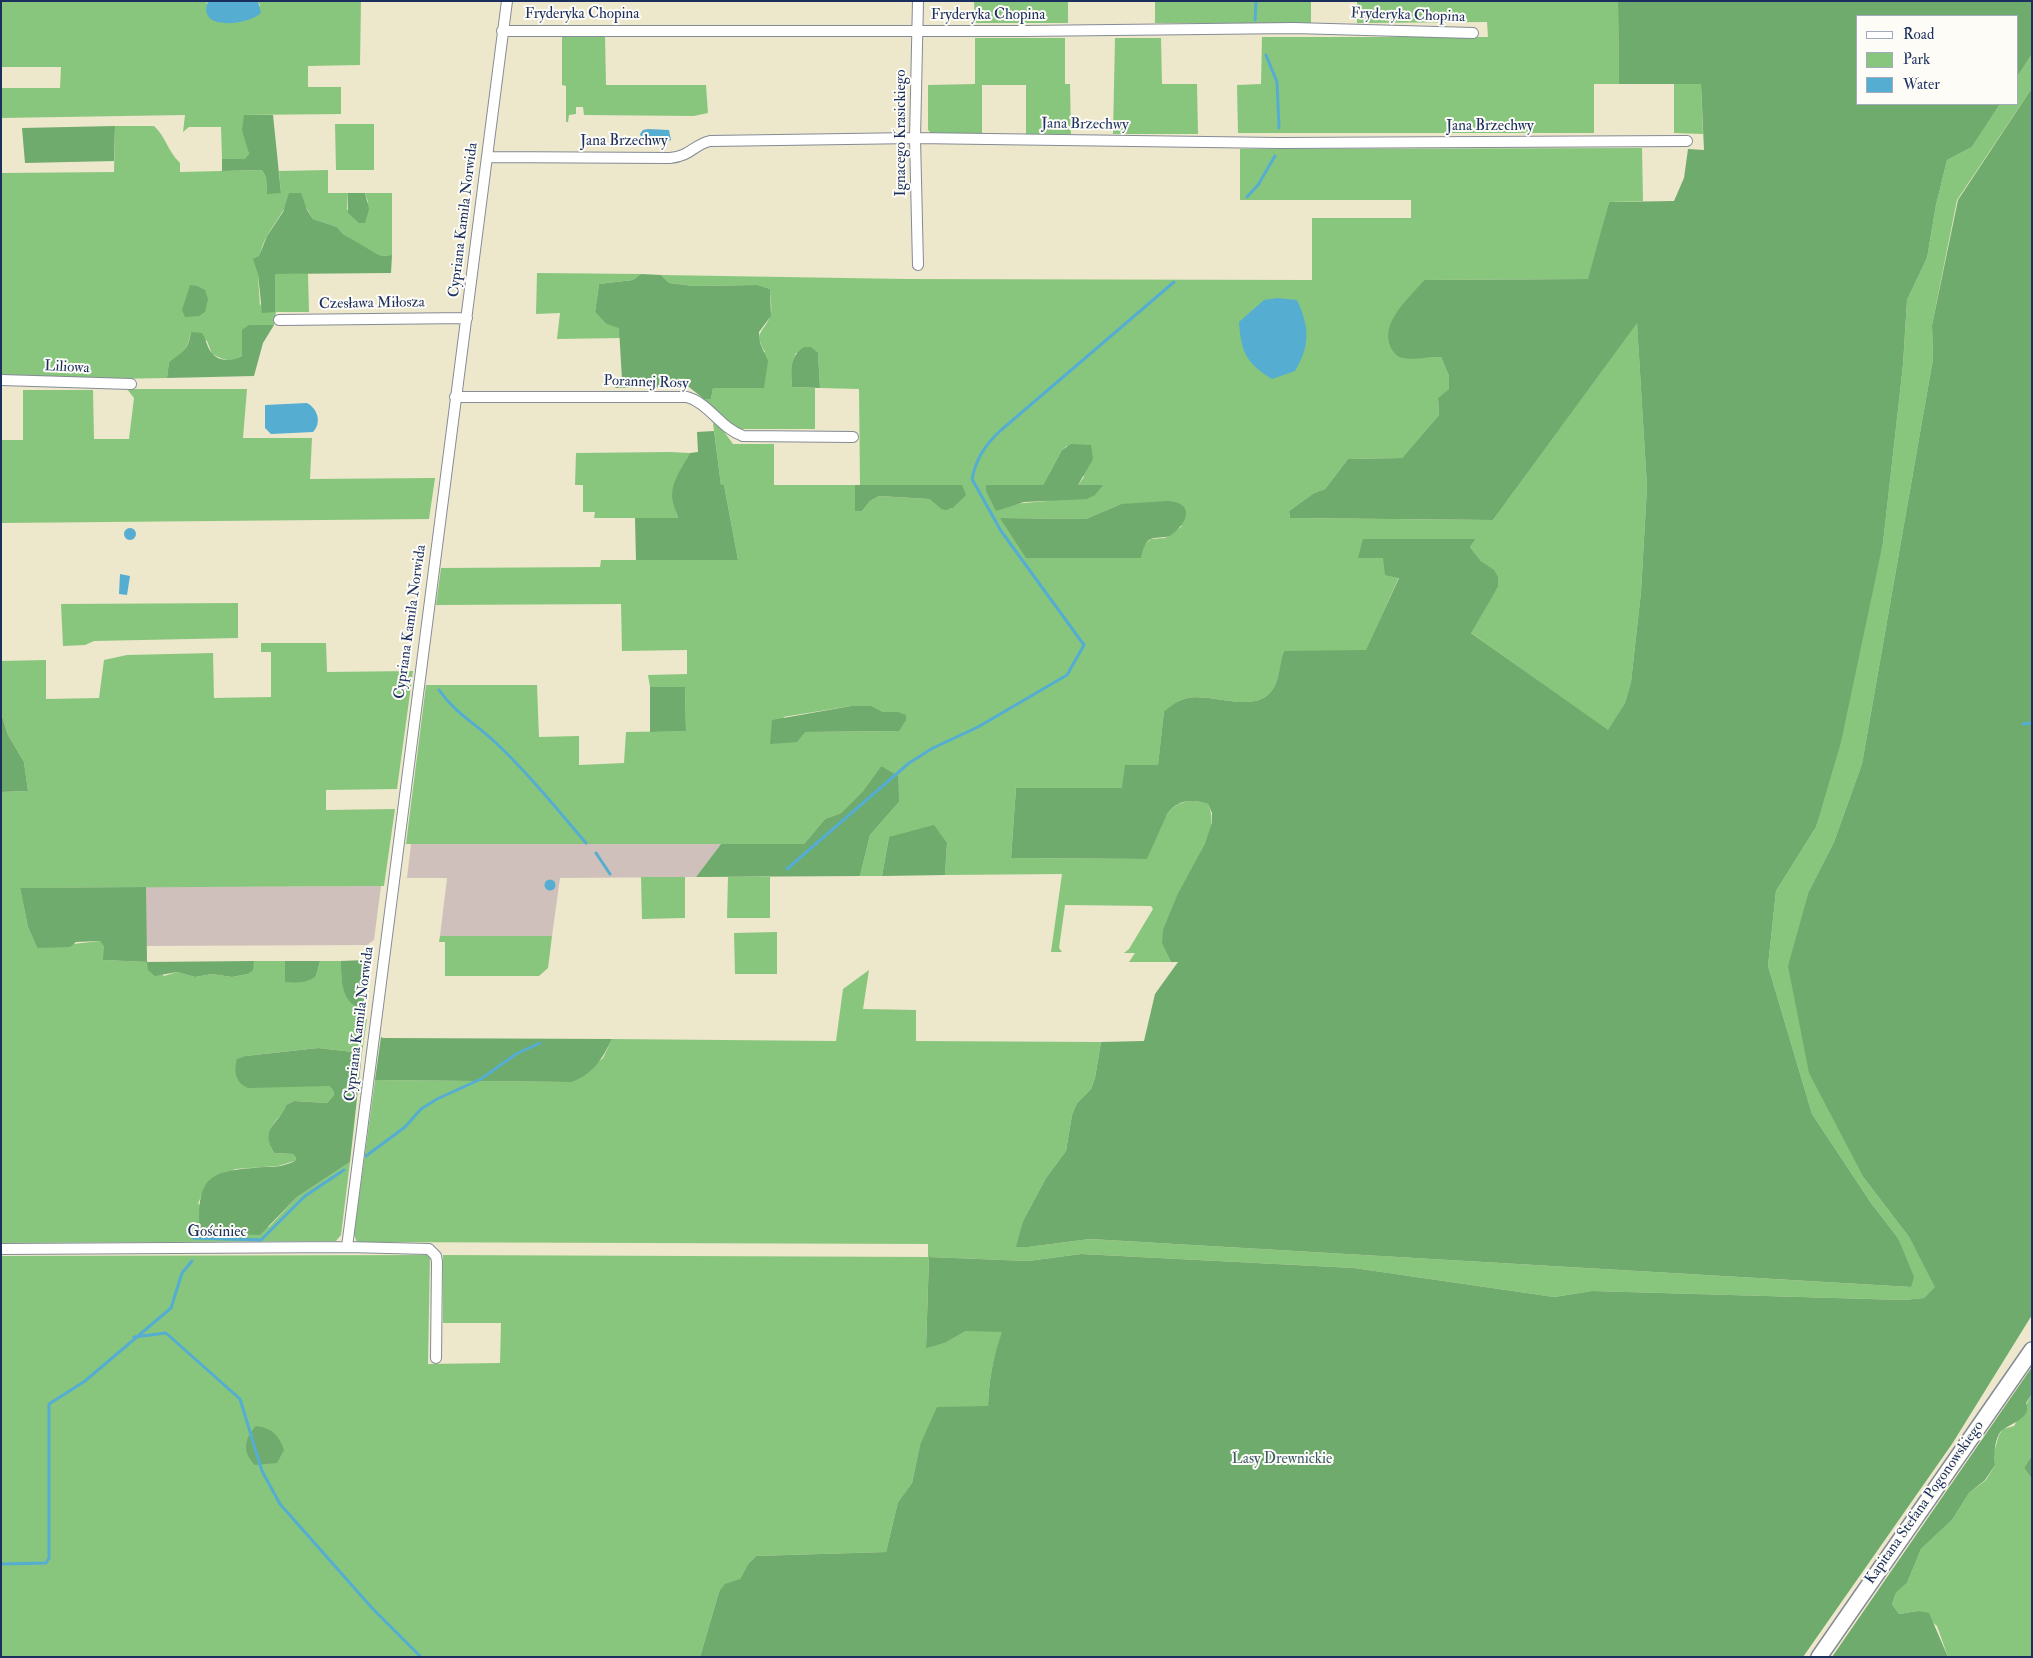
<!DOCTYPE html>
<html>
<head>
<meta charset="utf-8">
<style>
	body { margin:0 }
	#map { position:relative; width:2033px; height:1658px; overflow:hidden; background:#ede7cc; font-family:"IM FELL Double Pica",serif }
	canvas { display:block }
	.frame { position:absolute; inset:0; border:2px solid #1b2f5e; pointer-events:none }
	.legend { position:absolute; left:1856px; top:15px; width:162px; height:90px; box-sizing:border-box; background:#fdfcf7; border:1px solid #a3aaba; margin:0; padding:6px 9px; list-style:none; font-size:15px; color:#1b2f5e }
	.legend li { display:flex; align-items:center; gap:10px; height:25px }
	.legend b { width:25px; border:1px solid #a3aaba }
</style>
</head>
<body>
<div id="map">
<canvas width="2033" height="1658"></canvas>
<div class="frame"></div>
<ul class="legend">
<li><b style="height:6px;background:#fff"></b>Road</li>
<li><b style="height:14px;background:#89c67d"></b>Park</li>
<li><b style="height:14px;background:#55add2"></b>Water</li>
</ul>
</div>
<script>
const g = document.querySelector('canvas').getContext('2d');
g.lineJoin = 'round';
function fillPath(path, color) { g.fillStyle = color; g.fill(path, 'evenodd'); }
function strokePath(path, color, width, dash) { g.strokeStyle = color; g.lineWidth = width; g.lineCap = dash ? 'butt' : 'round'; g.setLineDash(dash || []); g.stroke(path); }
function drawText(font, color, halo, rows, align = 'center') {
  g.font = font + ' "IM FELL Double Pica",serif'; g.lineWidth = 4; g.setLineDash([]); g.textBaseline = 'middle'; g.strokeStyle = halo; g.fillStyle = color; for (const [text, x, y, turn = 0] of rows) {
    g.save(); g.translate(x, y); g.rotate((+turn || 0) * Math.PI / 180); g.textAlign = isNaN(turn) ? turn : align; if (halo) g.strokeText(text, 0, 0); g.fillText(text, 0, 0); g.restore();
  }
}
const industrial = new Path2D(`
	M411 844H721L696 877 560 878 552 936H440L447 878H407Z
	M381 886 374 940 367 945 146 946V887Z`);
const green = new Path2D(`
	M1 1H208L206 4 260 6 258 1H361L360 65 308 66V87H341V114L244 115 246 141 249 154 244 159H222L221 127H189L183 132 185 115 1 118V88H60L61 67H1Z
	M974 1H1068V23H975Z
	M1155 1H1311V23H1155Z
	M1357 1H1618L1619 84H1594V133H1238L1237 85 1261 84 1262 37H1488L1487 22 1357 23Z
	M562 36H605L606 85H706L708 113 694 116 584 115 583 107H576V114L569 115 568 122H566V86L562 85Z
	M975 38H1065V84H1070L1071 134H1026V85H982V134H932L928 130V85L975 84Z
	M1115 38H1161L1162 84H1197L1198 134H1113Z
	M2032 54V88L1957 200 1932 325 1933 359 1862 764 1834 842 1809 891 1864 1178 1909 1237 1936 1287 1924 1298 1904 1300 1592 1291 1554 1297 1354 1268 1081 1254 1028 1261 929 1257 926 1347 945 1343 966 1331H1003C993 1356 989 1379 988 1406L920 1445 912 1483 898 1502 886 1552 756 1556 748 1564 740 1579 719 1592 700 1657H1V1256L430 1255 428 1364 500 1363 501 1323H443V1255L928 1257V1244L357 1242 354 1235 375 1080 572 1082 603 1058 612 1039 836 1041 843 989 869 970 863 1009 916 1010V1041L1101 1042 1095 1078 1091 1089 1077 1103 1072 1115 1066 1151 1046 1178 1023 1221 1017 1247H1028L1090 1239 1911 1287 1898 1238 1871 1203 1812 1114 1768 966 1776 891 1816 827 1883 543 1903 365 1907 300 1927 258 1936 205 1947 160 1972 147 2000 104H2017V77Z
	M1674 84H1701L1703 134 1674 133Z
	M335 124H374V170H336Z
	M115 126H154C166 137 167 150 180 163V172L262 170 266 177 267 193H281L279 171 328 170V193H348L347 210 368 202 365 193H392V255L382 256 367 250 343 234 337 227 313 219 305 206 286 205C281 216 273 225 267 236 254 259 259 281 260 306L275 274 308 273 309 312H276L274 325H249L242 343V356C231 364 222 359 212 354L207 341 191 332C187 351 184 351 169 362L167 378 1 381V173L114 172Z
	M1642 148 1643 201 1609 202 1589 279 1424 280 1412 295 1402 358 1441 357 1449 376V389L1438 399 1439 415 1402 458 1348 459 1325 489 1314 493 1289 511 1290 518 1493 520 1637 322 1647 487 1641 592 1631 682 1625 703 1608 731 1470 632 1498 587 1494 571 1481 561 1470 547 1476 539 1383 558 1399 577 1366 651H1284C1281 662 1280 675 1275 685 1260 719 1210 690 1184 699 1177 701 1170 708 1164 711L1158 766 1122 788H1016L1011 858 1147 859C1158 828 1168 790 1208 804 1222 833 1191 867 1179 892 1171 908 1168 927 1162 944L1171 962H1129L1135 953H1124L1129 949 1153 909 1151 906 1065 905 1059 948 1062 952H1051L1062 874 945 875 947 843 889 837 882 876H860L870 835 899 802 881 766 863 791 841 813 825 819 804 844H406L426 685H537L539 737 579 736V765L624 763 626 732 686 731 685 687H650L648 675 687 674V650L622 651 621 604 436 605 441 568 600 567 601 560H738L724 485H721L713 423 720 426 733 444H774V485H855V510L862 511 870 501 879 496 929 499 941 509H951L957 504 962 485H860L859 389 820 388 818 354 796 353C790 364 791 375 792 387L815 388V429H740L726 420 704 399H711L713 388 765 352C753 332 763 333 770 317 773 310 770 297 770 289L758 285 694 286 669 283 661 275 906 279 1312 280V218H1411V200H1240V149ZM1067 446 1084 477 1078 485 1048 501 1012 504 1043 485 1062 450ZM1121 504 1182 526 1165 538 1151 539 1144 545 1141 558 1001 518 1086 519ZM851 706H872L883 712H898L899 731 805 732 783 717Z
	M537 273 641 274 633 280 599 284 595 312 606 324 619 327 621 338 557 339 560 313 536 314Z
	M127 389H247L243 438H312L310 479 435 478 429 519 1 523V440H23V390H93L94 439H129L134 398Z
	M670 452 690 453C676 480 668 487 678 518H594L595 512H583V485H575L576 453Z
	M238 603V638L94 641 85 645 63 646 61 604Z
	M261 643H326L327 672 413 671 397 789 326 790V810L395 809 384 886 20 888 28 927 37 948 100 941 104 947V960L147 962 164 976 177 972 195 977 212 974 232 977 248 974 252 970 254 961H285V981L316 976 320 961H341C341 981 342 1004 364 1010L363 1019H367L362 1053 318 1048 246 1056 316 1085 329 1086 333 1090 334 1095 327 1103 294 1101 286 1105 284 1113C271 1122 264 1138 274 1153L293 1154 296 1158 295 1161 278 1166 235 1169 205 1186 198 1204 269 1227 297 1197 350 1162 341 1235 336 1241 1 1243V792L28 791 24 762 8 735 1 713V661L46 660V699L99 698 104 660 127 655 213 653 214 698 271 697V652H261Z
	M641 877H685V918L642 919Z
	M728 877H770V918H727Z
	M777 932V974H735L734 933Z
	M440 936H552L548 968 539 976H445V942H439Z
	M2032 1394V1455L2024 1468 2032 1479V1657H1948L1937 1626 1918 1611 1899 1614 1892 1604 1896 1593 1907 1583 1921 1549 1952 1520 1969 1493 1986 1480 1995 1465 1994 1452 1999 1435 2003 1429 2014 1426Z`);
const forest = new Path2D(`
	M1618 1H2032V54L2017 77V16H1857V104H2000L1972 147 1947 160 1936 205 1927 258 1907 300 1903 365 1883 543 1841 742 1816 827 1776 891 1768 966 1812 1114 1871 1203 1898 1238 1914 1277 1911 1287 1090 1239 1028 1247H1016L1023 1221 1046 1178 1066 1151 1072 1115 1077 1103 1091 1089 1095 1078 1101 1042 1144 1041 1155 994 1178 962H1171L1162 944 1163 930 1178 893 1205 844 1212 822V813L1208 804C1192 799 1178 799 1167 814L1147 859 1011 858 1016 788H1122L1125 765H1158L1164 711C1170 707 1177 701 1184 699 1210 690 1260 719 1275 685 1280 675 1280 662 1284 651L1366 650 1399 578 1385 575 1383 558H1358L1363 539H1476L1470 547 1481 561 1494 570 1498 577V587L1471 633 1608 730 1625 703 1631 682 1641 592 1647 487 1637 323 1493 520 1290 518 1289 511 1314 493 1325 489 1348 459 1402 458 1439 415 1438 398 1449 389V376L1441 357C1429 357 1414 360 1403 358 1397 357 1394 353 1391 348 1379 322 1409 299 1424 280L1588 279 1609 202 1674 201 1684 178 1688 149 1704 150 1701 84H1619Z
	M2032 88V1315L1952 1444 1803 1657H700L719 1592 725 1584 740 1579 748 1564 756 1556 886 1552 898 1502 912 1483 920 1445 937 1407 988 1406C989 1379 993 1357 1002 1332L966 1331 945 1343 926 1348 929 1257 1028 1261 1081 1254 1354 1268 1554 1297 1592 1291 1904 1300 1924 1298 1935 1287 1909 1237 1864 1178 1809 1073 1788 966 1809 891 1834 842 1862 764 1933 359 1932 325 1958 200Z
	M244 115H273L281 193 267 194 266 177 262 170 222 171V159H244L249 154 242 130Z
	M115 126 114 161 25 163 22 128Z
	M289 193H301L307 210 313 219 337 227 343 234 375 253 382 256 392 255 391 273 275 274V312L262 313 258 274 253 259 259 256 267 236 283 212Z
	M348 193H365L369 209 365 223H359L348 213Z
	M641 274 661 275 669 283 694 286 758 285 770 289 771 316 759 332 760 343 768 361 764 388H713L711 399H704L689 387 615 388 622 380 619 328 606 324 595 312 599 284 633 280Z
	M190 285 197 286 205 290 208 299 205 312 199 316 185 317 182 310Z
	M249 325H274L263 343 254 376 167 378 169 362C183 351 188 351 191 332L202 333C206 339 207 347 211 352 218 362 233 362 242 356V330Z
	M804 347H811L818 353 820 388 792 387C791 370 789 357 804 347Z
	M714 431 721 485H724L738 560H636L635 518H678C677 513 674 508 673 502 669 484 682 468 690 453L698 452 697 432Z
	M1071 444 1091 445 1093 459 1078 485H1103L1095 495 1087 499 1024 502 996 511 986 491V485H1043L1062 450Z
	M855 485H962L966 495 953 508 946 510 941 509 929 499 879 496 870 501 862 511H855Z
	M1168 501C1195 503 1188 523 1171 535 1164 539 1155 536 1149 540 1143 545 1143 552 1141 558H1026L1000 518 1086 519 1121 504Z
	M650 687H685L686 731 650 732Z
	M851 706H872L883 712H898L906 715V720L899 731 805 732 797 742 770 744 772 720Z
	M1 713 8 735 24 762 28 791 1 792Z
	M881 766 898 776 899 802 870 835 860 876 696 877 721 844H804L825 819 841 813 863 791Z
	M934 825 947 843 945 875 882 876 889 837Z
	M146 887 147 962 254 961 253 970 248 974 232 977 212 974 195 977 177 972 155 976 148 970 147 962 103 960 104 947 100 941 76 942 70 947 37 948 28 927 20 888Z
	M365 960 371 968 364 1010C341 1004 341 981 341 961Z
	M285 961H320L316 976C307 983 297 983 285 982Z
	M381 1037 383 1038 612 1039C602 1059 594 1073 572 1082L375 1080Z
	M318 1048 362 1053 350 1162 297 1197 260 1235 200 1233C196 1174 210 1171 265 1167 276 1167 285 1166 295 1161L296 1158 293 1154 274 1153C258 1127 282 1122 286 1105L294 1101 327 1103 334 1095 333 1090 329 1086 248 1088C236 1083 233 1072 237 1059L246 1056Z
	M2032 1367V1394L2026 1403C2033 1421 2004 1424 1999 1434 1994 1444 1994 1455 1995 1465L1985 1480 1969 1493 1952 1520 1921 1549 1907 1583 1896 1593 1892 1604 1899 1614 1918 1611 1929 1613 1948 1657H1832Z
	M256 1426C272 1428 279 1435 284 1450L277 1463 255 1465C241 1451 245 1438 256 1426Z
	M2032 1455V1479L2024 1468Z`);
const water = new Path2D(`
	M208 1H258L261 13C248 25 196 32 208 1Z
	M648 129 669 130 671 140 661 144 643 143 640 134 643 130Z
	M1277 298 1297 300C1309 326 1311 345 1295 371L1272 379C1246 363 1241 352 1239 322L1264 300Z
	M307 403C318 409 322 423 313 432L271 434 265 428V405Z
	M124 534a6 6 0 1 1 12 0a6 6 0 1 1-12 0Z
	M120 574 130 576 127 595 119 594Z
	M544.5 885a5.5 5.5 0 1 1 11 0a5.5 5.5 0 1 1-11 0Z`);
const stream = new Path2D(`
	M1255 20 1256 1
	M1266 55 1277 82 1279 128
	M1247 197 1258 185 1275 156
	M439 690C456 714 475 723 495 742 528 773 557 809 586 843
	M2023 724 2032 723
	M596 853 610 874
	M787 869 909 763 933 748 978 727 1067 675 1084 645 1001 531 972 479C976 459 985 445 1000 431L1174 282
	M366 1156 405 1127 421 1109 437 1099 481 1079 516 1054 540 1043
	M193 1238 261 1240 305 1196 344 1170
	M134 1337 166 1333 240 1399 262 1471 280 1504 372 1608 421 1657
	M1 1564 46 1563 49 1558V1404L85 1381 171 1308 182 1273 192 1261`);
const minor = new Path2D(`
	M918 1 915 138 918 265
	M502 31H1023L1294 28 1473 33
	M487 157 670 158C691 156 693 145 710 141L915 138 1279 143 1687 141
	M279 320 467 318
	M1 380 131 384
	M455 397H687C709 403 720 428 743 436L853 437
	M347 1247 507 1
	M1 1249 347 1247 429 1249 436 1256 437 1262 436 1358`);
const secondary = new Path2D(`
	M1819 1657 2032 1350`);
const streetNames = [
	["Fryderyka Chopina",582,15],
	["Fryderyka Chopina",988,16],
	["Fryderyka Chopina",1408,16,2],
	["Jana Brzechwy",1085,125,1],
	["Jana Brzechwy",1490,127],
	["Ignacego Krasickiego",902,133,-90],
	["Jana Brzechwy",624,142],
	["Cypriana Kamila Norwida",464,220,-83],
	["Czesława Miłosza",372,304,-1],
	["Liliowa",67,368,3],
	["Porannej Rosy",646,383,2],
	["Cypriana Kamila Norwida",411,622,-82],
	["Cypriana Kamila Norwida",360,1024,-83],
	["Gościniec",217,1233],
	["Kapitana Stefana Pogonowskiego",1925,1503,-55]
];
const parkNames = [
	["Lasy Drewnickie",1282,1460]
];
fillPath(industrial, '#d0c0bc');
fillPath(green, '#89c67d');
fillPath(forest, '#6eab6c');
fillPath(water, '#55add2');
strokePath(stream, '#55add2', 3);
strokePath(minor, '#848b95', 12);
strokePath(secondary, '#848b95', 18);
strokePath(minor, '#fff', 10);
strokePath(secondary, '#fff', 15);
drawText('15px', '#1b2f5e', '#fdfcf7', streetNames);
drawText('15px', '#3c5c67', '#fdfcf7', parkNames);
</script>
</body>
</html>
